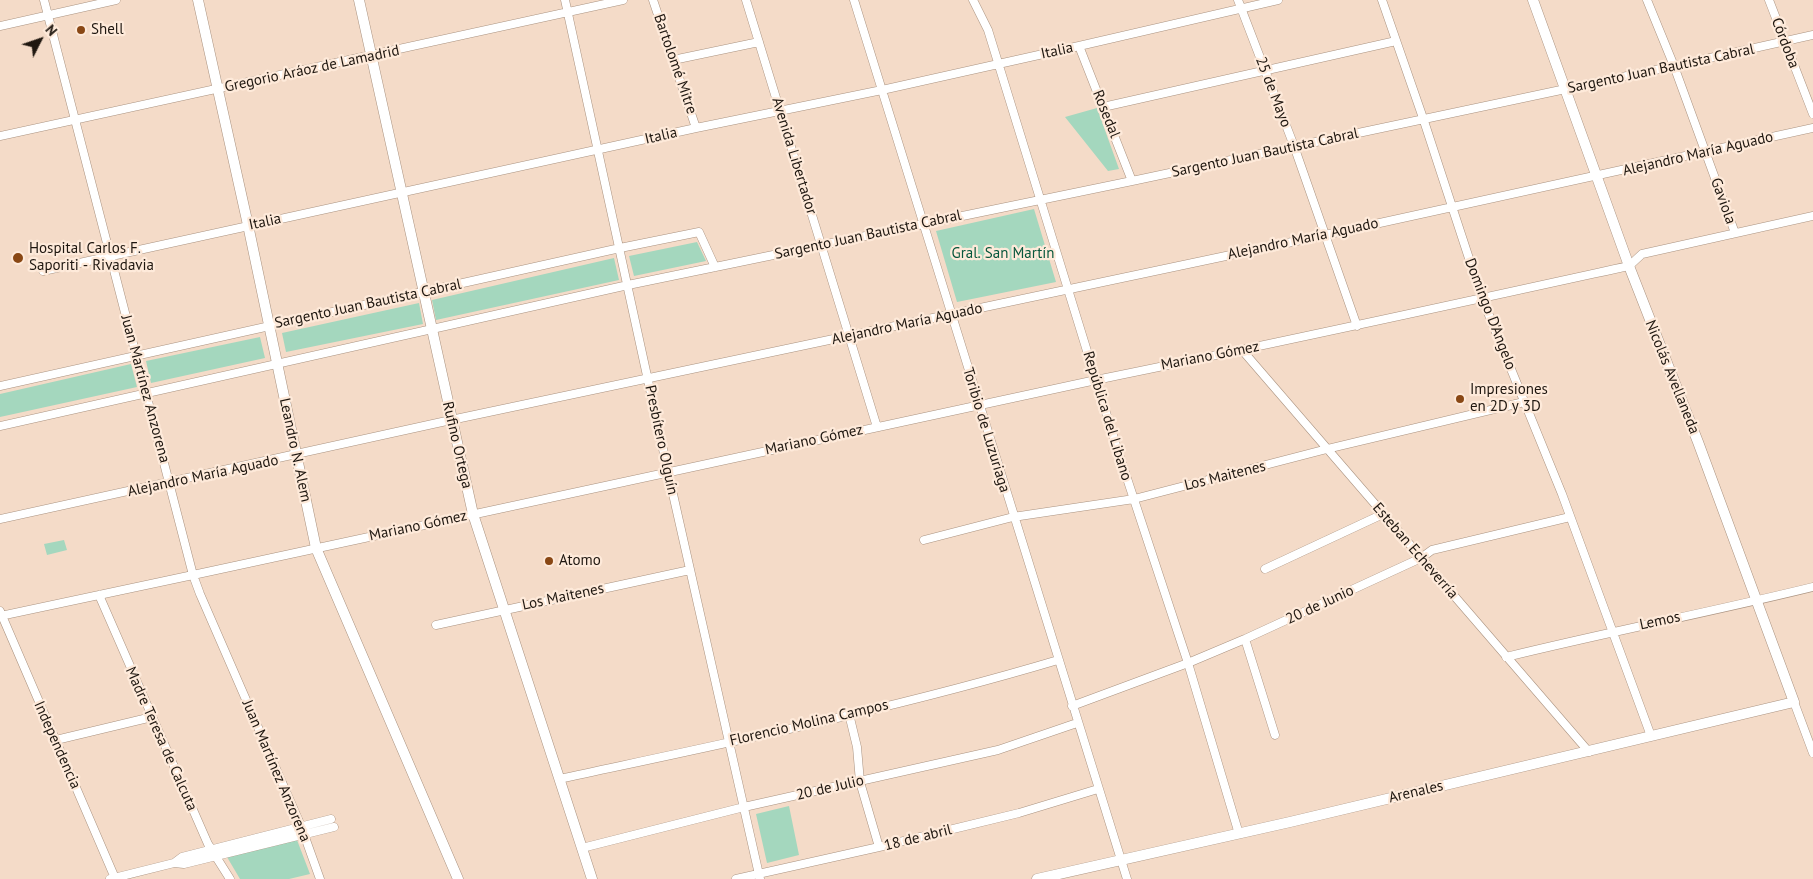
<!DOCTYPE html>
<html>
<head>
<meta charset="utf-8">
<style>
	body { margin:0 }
	#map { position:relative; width:1813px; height:879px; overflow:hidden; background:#f4dbc8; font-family:"PT Sans",sans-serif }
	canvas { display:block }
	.north { position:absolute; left:15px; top:15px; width:50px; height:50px; -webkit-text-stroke:4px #feeada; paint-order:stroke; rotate:49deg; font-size:14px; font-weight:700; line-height:20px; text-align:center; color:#1f1710 }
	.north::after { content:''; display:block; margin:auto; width:18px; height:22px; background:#1f1710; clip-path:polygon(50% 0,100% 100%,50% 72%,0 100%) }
</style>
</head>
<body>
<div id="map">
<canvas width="1813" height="879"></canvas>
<div class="north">N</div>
</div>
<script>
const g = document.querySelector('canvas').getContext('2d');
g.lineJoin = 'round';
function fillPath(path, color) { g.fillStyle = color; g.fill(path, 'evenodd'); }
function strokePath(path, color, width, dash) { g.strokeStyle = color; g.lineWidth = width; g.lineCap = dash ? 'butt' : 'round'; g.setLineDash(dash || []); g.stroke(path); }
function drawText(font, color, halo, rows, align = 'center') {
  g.font = font + ' "PT Sans",sans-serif'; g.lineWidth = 4.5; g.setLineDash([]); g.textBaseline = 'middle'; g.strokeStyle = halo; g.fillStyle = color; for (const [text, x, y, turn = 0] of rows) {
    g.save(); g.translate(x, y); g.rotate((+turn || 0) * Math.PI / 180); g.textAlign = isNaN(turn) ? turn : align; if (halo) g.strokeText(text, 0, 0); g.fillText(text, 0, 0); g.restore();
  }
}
const green = new Path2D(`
	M1097 108 1119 169 1108 171 1065 117Z
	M1034 209 1056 282 957 302 936 231Z
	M697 242 706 261 634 276 629 256Z
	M614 258 619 280 436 320 432 300Z
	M419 303 423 324 286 352 282 333Z
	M260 337 265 358 151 383 146 361Z
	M131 364 137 387 0 417V394Z
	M64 540 67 550 47 555 44 544Z
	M789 806 799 855 767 863 756 814Z
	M297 840 310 874 289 879H240L227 857Z`);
const street = new Path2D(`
	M44 0 193 575 200 594 301 826 320 879
	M565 0 668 472 760 879
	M653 0 696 128
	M746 0 877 427
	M854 0 1127 879
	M973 0 988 30 1116 445 1188 663 1239 834
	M1238 0 1294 146 1357 326
	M1382 0 1423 118 1482 298 1562 494 1651 736
	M1647 0 1674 66 1735 233
	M1769 0 1813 114
	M0 26 116 0
	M1079 46 1132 181
	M673 60 759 42
	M1103 107 1396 41
	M0 136 623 0
	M43 271 696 128 882 90 1079 46 1278 0
	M1242 350 1589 752
	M0 386 620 248 699 232 715 267
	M0 426 628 285 1132 181 1674 66 1813 35
	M0 519 451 420 1325 235 1813 128
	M924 540 1013 517 1134 499 1327 449 1524 402
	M1265 569 1383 514
	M99 595 208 844 230 879
	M0 611 115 878
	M0 616 193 575 1096 380C1274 344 1451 305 1629 266L1642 254 1813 216
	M436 625 690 570
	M1245 639 1275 735
	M1506 657C1608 632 1711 612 1813 587
	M1794 702 1813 753
	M1072 706 1188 663 1245 639 1421 558 1432 550 1570 517
	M849 714 857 747 860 782 879 847
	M56 740 152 717
	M559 779C726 743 894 709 1058 660
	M582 848 744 807 998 750 1077 723
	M174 863 184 864 334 827
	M110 879 174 863 182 857 331 819
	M736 879 879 847 1019 813 1098 789`);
const secondary = new Path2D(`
	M198 0 248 225 316 548 458 879
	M359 0 473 514 592 879
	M1037 879 1290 822 1794 702 1698 442 1629 266 1533 0`);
const markers = [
	[81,30,5,"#894714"],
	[18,258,6,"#894714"],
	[1460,399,5,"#894714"],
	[549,561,5,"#894714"]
];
const poiNames = [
	["Shell",91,30],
	["Hospital Carlos F.",29,249],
	["Saporiti - Rivadavia",29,266],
	["Impresiones",1470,390],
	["en 2D y 3D",1470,407],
	["Atomo",559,561]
];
const streetNames = [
	["Córdoba",1785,43,69],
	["Italia",1057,51,-12],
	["Bartolomé Mitre",675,64,71],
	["Gregorio Aráoz de Lamadrid",312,69,-12],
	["Sargento Juan Bautista Cabral",1661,69,-12],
	["25 de Mayo",1273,92,69],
	["Rosedal",1106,114,68],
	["Italia",661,136,-13],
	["Sargento Juan Bautista Cabral",1265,153,-12],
	["Alejandro María Aguado",1698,154,-13],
	["Avenida Libertador",794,156,73],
	["Gaviola",1723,201,70],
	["Italia",265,222,-12],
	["Sargento Juan Bautista Cabral",868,235,-12],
	["Alejandro María Aguado",1303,239,-12],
	["Sargento Juan Bautista Cabral",368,304,-12],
	["Domingo D'Angelo",1490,314,69],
	["Alejandro María Aguado",907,324,-12],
	["Mariano Gómez",1210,356,-11],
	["Nicolás Avellaneda",1672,377,68],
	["Juan Martínez Anzorena",145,389,75],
	["República del Libano",1107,416,73],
	["Toribio de Luzuriaga",986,430,73],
	["Presbítero Olguín",661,440,78],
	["Mariano Gómez",814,440,-12],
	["Rufino Ortega",457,445,77],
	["Leandro N. Alem",295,450,78],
	["Alejandro María Aguado",203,476,-12],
	["Los Maitenes",1225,476,-14],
	["Mariano Gómez",418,526,-12],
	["Esteban Echeverría",1415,551,49],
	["Los Maitenes",563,597,-12],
	["20 de Junio",1320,605,-25],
	["Lemos",1660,621,-12],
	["Florencio Molina Campos",809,723,-13],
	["Madre Teresa de Calcuta",161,739,66],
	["Independencia",57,745,66],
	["Juan Martínez Anzorena",276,771,67],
	["20 de Julio",830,788,-13],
	["Arenales",1416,792,-13],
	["18 de abril",918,838,-14]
];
const parkNames = [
	["Gral. San Martín",1003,254]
];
fillPath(green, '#a4d7be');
strokePath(street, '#aa9381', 9);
strokePath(secondary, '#aa9381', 11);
strokePath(street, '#fff', 8);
strokePath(secondary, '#fff', 10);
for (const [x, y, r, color] of markers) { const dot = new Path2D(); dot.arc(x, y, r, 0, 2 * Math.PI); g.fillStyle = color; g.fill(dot); strokePath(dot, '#feeada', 2); }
drawText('15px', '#1f1710', '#feeada', poiNames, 'left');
drawText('15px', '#1f1710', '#feeada', streetNames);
drawText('15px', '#07573c', '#feeada', parkNames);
</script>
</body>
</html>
